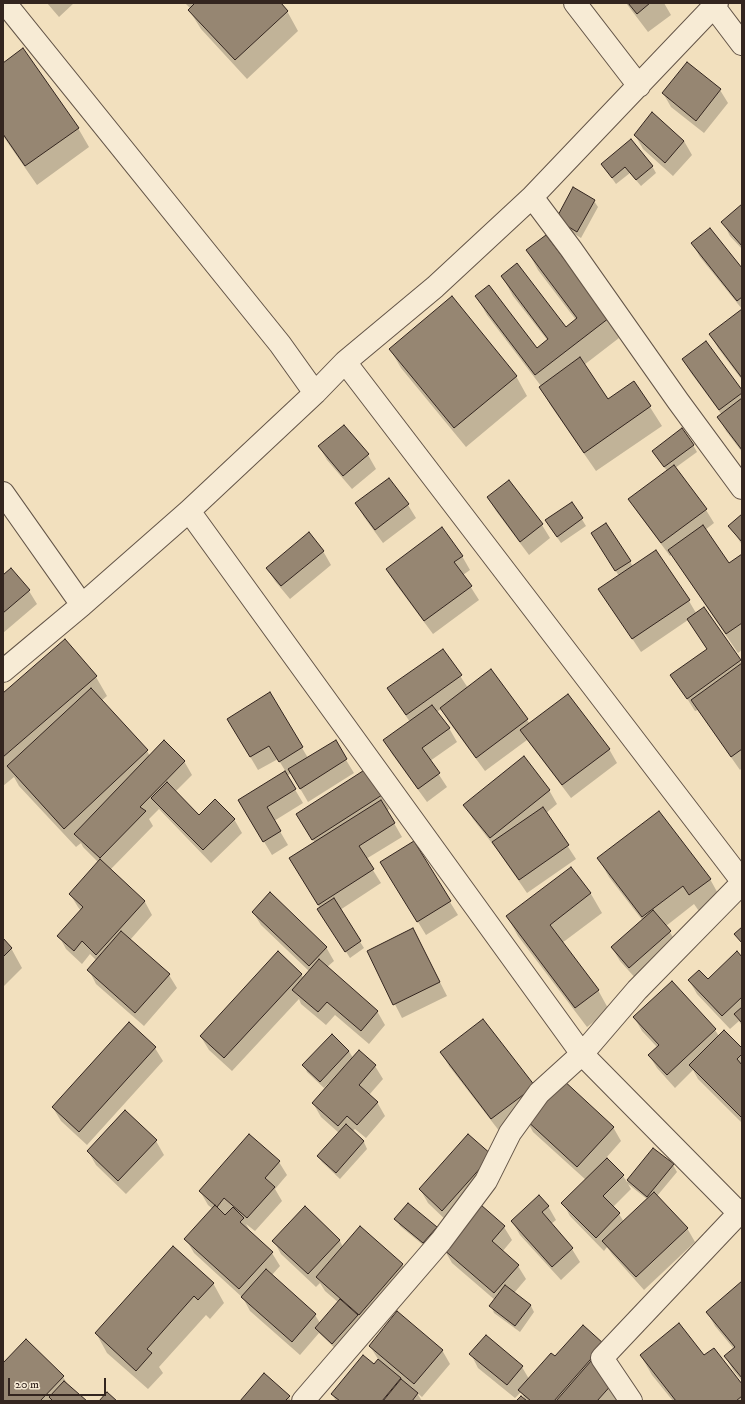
<!DOCTYPE html>
<html>
<head>
<meta charset="utf-8">
<style>
  body { margin:0 }
  #map { position:relative; width:745px; height:1404px; overflow:hidden; background:#f2e0be; font-family:"IM FELL DW Pica",serif }
  canvas { display:block }
  .frame { position:absolute; inset:0; border:4px solid #33251f; pointer-events:none }
  .scale { position:absolute; left:8px; top:1378px; width:98px; height:18px; box-sizing:border-box; border:2px solid #33251f; border-top:0; padding-left:5px; font-size:12px; line-height:14px; white-space:nowrap; color:#33251f; -webkit-text-stroke:3px #f7ebd5; paint-order:stroke }
</style>
</head>
<body>
<div id="map">
<canvas width="745" height="1404"></canvas>
<div class="frame"></div>
<div class="scale">20 m</div>
</div>
<script>
const g = document.querySelector('canvas').getContext('2d');
g.lineJoin = 'round';
function paint(path, color) { g.fillStyle = color; g.fill(path, 'evenodd'); }
const shape = rows => new Path2D(rows.map(r => 'M' + r).join(''));
function strokePath(path, color, width, dash) { g.strokeStyle = color; g.lineWidth = width; g.lineCap = dash ? 'butt' : 'round'; g.setLineDash(dash || []); g.stroke(path); }
const shadow = shape([
  [47,3,74,3,59,17],
  [185,3,279,3,287,11,298,31,247,79,201,29,189,10,191,9],
  [626,3,664,3,671,15,648,32],
  [3,64,78,128,89,147,37,185,3,136],
  [720,90,728,103,704,133,671,107,663,93],
  [635,135,684,141,692,155,673,176,643,149],
  [602,164,652,166,656,173,641,186,630,173,616,184],
  [594,201,598,207,581,238,561,226],
  [742,206,742,249,730,236,723,222],
  [692,243,742,269,742,309,700,257],
  [527,250,608,319,619,338,584,365,608,400,634,382,662,426,596,471,551,406,540,387,541,386,487,315,476,296,537,349,548,341,513,296,502,276,565,329,576,320,538,270],
  [742,310,742,380,718,348,710,334],
  [390,349,516,376,527,396,466,447,401,368],
  [683,360,742,392,742,452,726,431,718,417,722,415,691,373],
  [343,426,368,455,376,469,352,489,327,460,319,446],
  [693,445,697,452,675,468,706,510,714,523,705,530,729,564,742,556,742,650,738,653,681,569,672,554,670,556,638,513,630,499,667,471,653,451],
  [509,481,542,525,550,538,529,555,496,511,488,498],
  [356,503,408,505,416,518,383,543,364,517],
  [572,503,586,526,561,543,550,527],
  [742,515,742,545,730,526],
  [596,540,630,561,633,567,689,601,696,613,703,608,740,661,742,664,742,768,740,770,698,710,695,711,672,675,708,650,688,620,641,652,600,590,619,576],
  [323,551,331,565,290,599,275,581,267,568],
  [462,556,470,570,463,575,479,600,433,634,395,583,387,570],
  [3,576,29,591,37,604,3,633],
  [443,650,468,688,491,671,530,724,609,749,617,763,571,798,527,740,485,771,449,722,441,709,437,712,449,728,457,742,430,761,447,787,427,802,392,754,385,741,410,722,388,689],
  [96,677,107,696,101,701,147,751,150,756,184,761,192,775,175,792,199,816,234,819,242,833,211,863,159,809,149,819,153,826,110,870,145,902,152,915,130,940,169,975,177,988,144,1026,96,984,89,970,97,961,90,954,82,964,66,949,59,936,81,911,78,907,70,894,98,862,83,847,81,843,76,847,19,786,14,777,3,786,3,694],
  [270,694,308,758,335,742,354,773,308,802,291,773,287,776,303,803,274,821,288,845,272,855,239,800,286,772,278,759,258,770,228,719],
  [365,771,389,809,387,811,402,837,366,859,381,883,340,910,364,948,350,958,323,915,320,908,298,872,315,843,305,828],
  [549,790,557,804,546,813,576,859,527,893,498,851,473,819,465,805],
  [598,858,710,879,721,899,701,914,694,904,666,926,678,945,638,981,620,961,612,948,643,921,609,877],
  [571,868,591,894,602,913,562,943,598,990,609,1010,587,1027,518,936,507,916],
  [390,876,450,902,458,915,426,935],
  [253,912,326,947,334,961,327,967,377,1011,385,1025,369,1044,335,1015,326,1025,301,1004,299,999,232,1071,209,1050,201,1037,301,974,304,979,310,972,261,925],
  [413,929,447,996,402,1018,368,952],
  [3,940,11,948,22,968,3,987],
  [742,958,742,1026,739,1021,730,1029,697,994,689,980,708,980],
  [634,1017,715,1030,719,1036,742,1050,742,1123,698,1079,693,1070,675,1088,657,1068,649,1055,657,1047,642,1031],
  [155,1048,163,1061,87,1145,61,1121,53,1108],
  [349,1051,353,1058,359,1051,375,1066,383,1079,369,1095,377,1102,385,1116,366,1138,355,1129,352,1132,364,1142,367,1149,340,1179,322,1162,318,1156,339,1133,321,1117,313,1103,330,1084,329,1083,324,1088,307,1072,304,1065],
  [441,1052,534,1087,613,1127,621,1141,606,1158,623,1176,627,1182,653,1149,673,1165,677,1172,657,1196,687,1228,695,1242,644,1290,612,1254,607,1247,604,1251,570,1216,563,1203,586,1180,533,1132,526,1119,500,1132,449,1066],
  [628,1184,647,1199,624,1222,619,1214,613,1207,631,1189],
  [125,1112,156,1141,164,1155,126,1194,96,1165,88,1151],
  [491,1156,450,1224,428,1203,420,1189],
  [279,1162,287,1175,275,1189,282,1201,255,1231,246,1224,251,1233,272,1253,280,1266,271,1276,315,1315,320,1323,339,1303,325,1291,320,1283,316,1287,281,1254,274,1241,305,1208,340,1241,343,1247,402,1264,410,1278,337,1350,319,1333,300,1355,250,1311,243,1298,194,1253,186,1239,213,1209,208,1205,200,1191],
  [548,1206,556,1220,551,1224,572,1249,580,1262,561,1280,520,1235,512,1221],
  [396,1219,436,1228,440,1234,428,1249,400,1226],
  [504,1227,512,1240,502,1252,518,1266,526,1279,514,1293,531,1306,534,1312,520,1332,494,1313,491,1306,495,1300,452,1263,444,1249],
  [213,1283,224,1303,210,1319,206,1315,159,1367,163,1373,148,1389,107,1353,96,1333],
  [742,1283,742,1381,733,1370,725,1356,734,1349,715,1326,707,1312],
  [583,1326,621,1396,617,1401,526,1401,521,1392,515,1398,478,1368,471,1354,522,1367,529,1379,555,1358],
  [370,1346,442,1350,450,1364,422,1397,417,1393,422,1401,336,1401,332,1394,374,1365,378,1359],
  [641,1356,704,1356,742,1385,742,1401,673,1401,652,1375],
  [3,1365,63,1377,69,1386,85,1401,3,1401],
  [289,1397,291,1401,241,1401]
]);
const building = shape([
  [195,3,281,3,288,11,235,60,188,10,195,3],
  [628,3,650,3,637,14,628,3],
  [23,48,79,128,25,166,3,134,3,63,23,48],
  [687,62,721,89,696,121,662,93,687,62],
  [652,112,684,141,665,163,634,135,652,112],
  [631,139,653,166,636,180,625,167,612,178,601,164,631,139],
  [573,187,595,200,577,232,556,219,573,187],
  [742,204,742,246,721,222,742,204],
  [710,228,742,268,742,297,737,301,691,243,710,228],
  [546,235,609,318,535,375,475,296,489,285,537,348,548,339,501,276,517,263,566,327,577,318,526,250,546,235],
  [452,296,517,376,454,428,389,349,452,296],
  [742,309,742,378,709,334,742,309],
  [706,341,742,390,742,393,719,410,682,359,706,341],
  [580,357,608,399,634,381,651,406,584,453,539,387,580,357],
  [742,398,742,450,717,417,742,398],
  [344,425,369,454,343,476,318,446,344,425],
  [682,428,694,445,664,467,652,451,682,428],
  [674,465,707,509,661,543,628,499,674,465],
  [389,478,409,504,375,530,355,503,389,478],
  [509,480,543,524,520,542,487,497,509,480],
  [572,502,583,518,557,537,545,520,572,502],
  [742,514,742,542,728,526,742,514],
  [606,523,631,561,615,571,591,533,606,523],
  [703,525,729,563,742,554,742,623,726,634,668,550,703,525],
  [442,527,463,556,454,562,472,586,424,621,386,569,442,527],
  [309,532,324,551,281,586,266,568,309,532],
  [656,550,690,600,632,639,598,589,656,550],
  [11,568,30,590,3,613,3,575,11,568],
  [704,607,741,660,687,699,670,675,707,649,687,619,704,607],
  [65,639,97,676,3,757,3,693,65,639],
  [443,649,462,675,406,715,387,688,443,649],
  [742,663,742,749,731,757,691,700,742,663],
  [491,669,528,719,476,758,440,708,491,669],
  [91,688,148,750,64,829,7,766,91,688],
  [270,692,303,747,279,762,269,746,250,757,227,719,270,692],
  [568,694,610,749,562,785,520,730,568,694],
  [432,705,450,728,422,748,440,773,418,789,383,740,432,705],
  [164,740,185,761,140,807,146,811,100,858,74,834,164,740],
  [336,740,347,759,300,789,288,769,336,740],
  [524,756,550,790,490,838,463,805,524,756],
  [366,769,382,795,312,840,296,814,366,769],
  [285,771,296,789,267,807,281,831,263,842,238,800,285,771],
  [167,782,199,815,215,799,235,819,203,850,151,798,167,782],
  [381,800,395,823,359,846,374,869,318,905,289,858,381,800],
  [543,807,569,845,519,880,492,842,543,807],
  [659,811,711,879,689,895,683,886,642,917,597,858,659,811],
  [414,841,451,901,417,922,380,862,414,841],
  [100,859,145,901,96,955,82,941,74,951,57,936,83,907,69,894,100,859],
  [571,867,591,893,550,925,599,990,575,1008,506,916,571,867],
  [270,892,327,947,309,966,252,912,270,892],
  [334,898,361,941,345,952,317,909,334,898],
  [653,910,671,931,629,968,611,947,653,910],
  [742,927,742,943,734,934,742,927],
  [413,928,440,982,393,1005,367,951,413,928],
  [121,931,170,974,135,1013,87,970,121,931],
  [3,938,12,948,3,957,3,938],
  [278,951,302,974,224,1058,200,1036,278,951],
  [737,951,742,957,742,997,722,1016,688,980,699,970,708,979,737,951],
  [319,959,378,1011,361,1031,327,1002,318,1012,292,990,319,959],
  [672,981,716,1029,667,1075,648,1055,659,1045,633,1017,672,981],
  [742,1007,742,1023,734,1014,742,1007],
  [483,1019,535,1086,491,1119,440,1052,483,1019],
  [129,1022,156,1047,79,1132,52,1107,129,1022],
  [724,1030,742,1048,742,1054,737,1059,742,1065,742,1116,741,1117,689,1065,724,1030],
  [332,1034,349,1051,320,1082,302,1065,332,1034],
  [359,1050,376,1065,359,1085,378,1102,357,1125,347,1116,338,1126,312,1103,359,1050],
  [561,1078,614,1127,577,1167,524,1118,561,1078],
  [125,1110,157,1140,118,1181,87,1151,125,1110],
  [346,1124,364,1141,336,1173,317,1156,346,1124],
  [249,1134,280,1161,265,1178,275,1187,247,1218,224,1198,217,1207,199,1191,249,1134],
  [468,1134,492,1155,442,1211,419,1189,468,1134],
  [653,1148,674,1164,647,1197,627,1180,653,1148],
  [607,1158,624,1175,603,1196,620,1213,596,1238,561,1203,607,1158],
  [654,1192,688,1228,636,1277,602,1241,654,1192],
  [539,1195,549,1206,542,1212,573,1248,552,1267,511,1221,539,1195],
  [408,1203,437,1227,423,1243,394,1219,408,1203],
  [215,1205,225,1215,233,1207,244,1218,240,1222,273,1252,239,1289,184,1239,215,1205],
  [481,1205,505,1226,492,1241,519,1265,494,1293,443,1249,481,1205],
  [305,1206,340,1240,308,1274,272,1241,305,1206],
  [360,1226,403,1264,359,1315,316,1277,360,1226],
  [173,1246,214,1283,198,1300,194,1296,147,1349,152,1353,136,1371,95,1333,173,1246],
  [266,1269,316,1314,292,1342,241,1297,266,1269],
  [742,1281,742,1378,724,1356,735,1347,706,1312,742,1281],
  [505,1285,531,1305,515,1326,489,1306,505,1285],
  [340,1299,358,1315,332,1344,315,1328,340,1299],
  [397,1311,443,1350,414,1384,369,1346,397,1311],
  [679,1323,704,1355,714,1348,742,1384,742,1396,736,1401,676,1401,640,1355,679,1323],
  [583,1325,604,1344,554,1401,531,1401,518,1390,551,1353,555,1356,583,1325],
  [486,1335,523,1366,507,1385,469,1354,486,1335],
  [26,1339,64,1376,40,1401,3,1401,3,1363,26,1339],
  [363,1355,374,1364,378,1359,401,1378,382,1401,340,1401,331,1394,363,1355],
  [591,1361,614,1382,597,1401,556,1401,591,1361],
  [264,1373,290,1396,285,1401,240,1401,264,1373],
  [401,1379,418,1393,412,1401,383,1401,401,1379],
  [64,1381,87,1401,53,1401,49,1397,64,1381],
  [107,1392,117,1401,99,1401,107,1392],
  [521,1396,527,1401,516,1401,521,1396]
]);
const minor = shape([
  [5,3,280,344,315,393],
  [575,3,639,86],
  [714,7,742,44],
  [532,197,571,249,678,401,742,488],
  [345,362,742,881],
  [3,493,82,605],
  [189,511,582,1054,739,1213],
  [3,671,82,605,189,511,315,393,345,362,435,287,532,197,717,3],
  [303,1401,441,1241,486,1181,510,1133,539,1093,582,1054,637,990,742,883],
  [631,1401,602,1358,742,1210]
]);
paint(shadow, '#0003');
paint(building, '#968672');
strokePath(building, '#33251f', 1);
strokePath(minor, '#635447', 24);
strokePath(minor, '#f7ebd5', 22);
</script>
</body>
</html>
